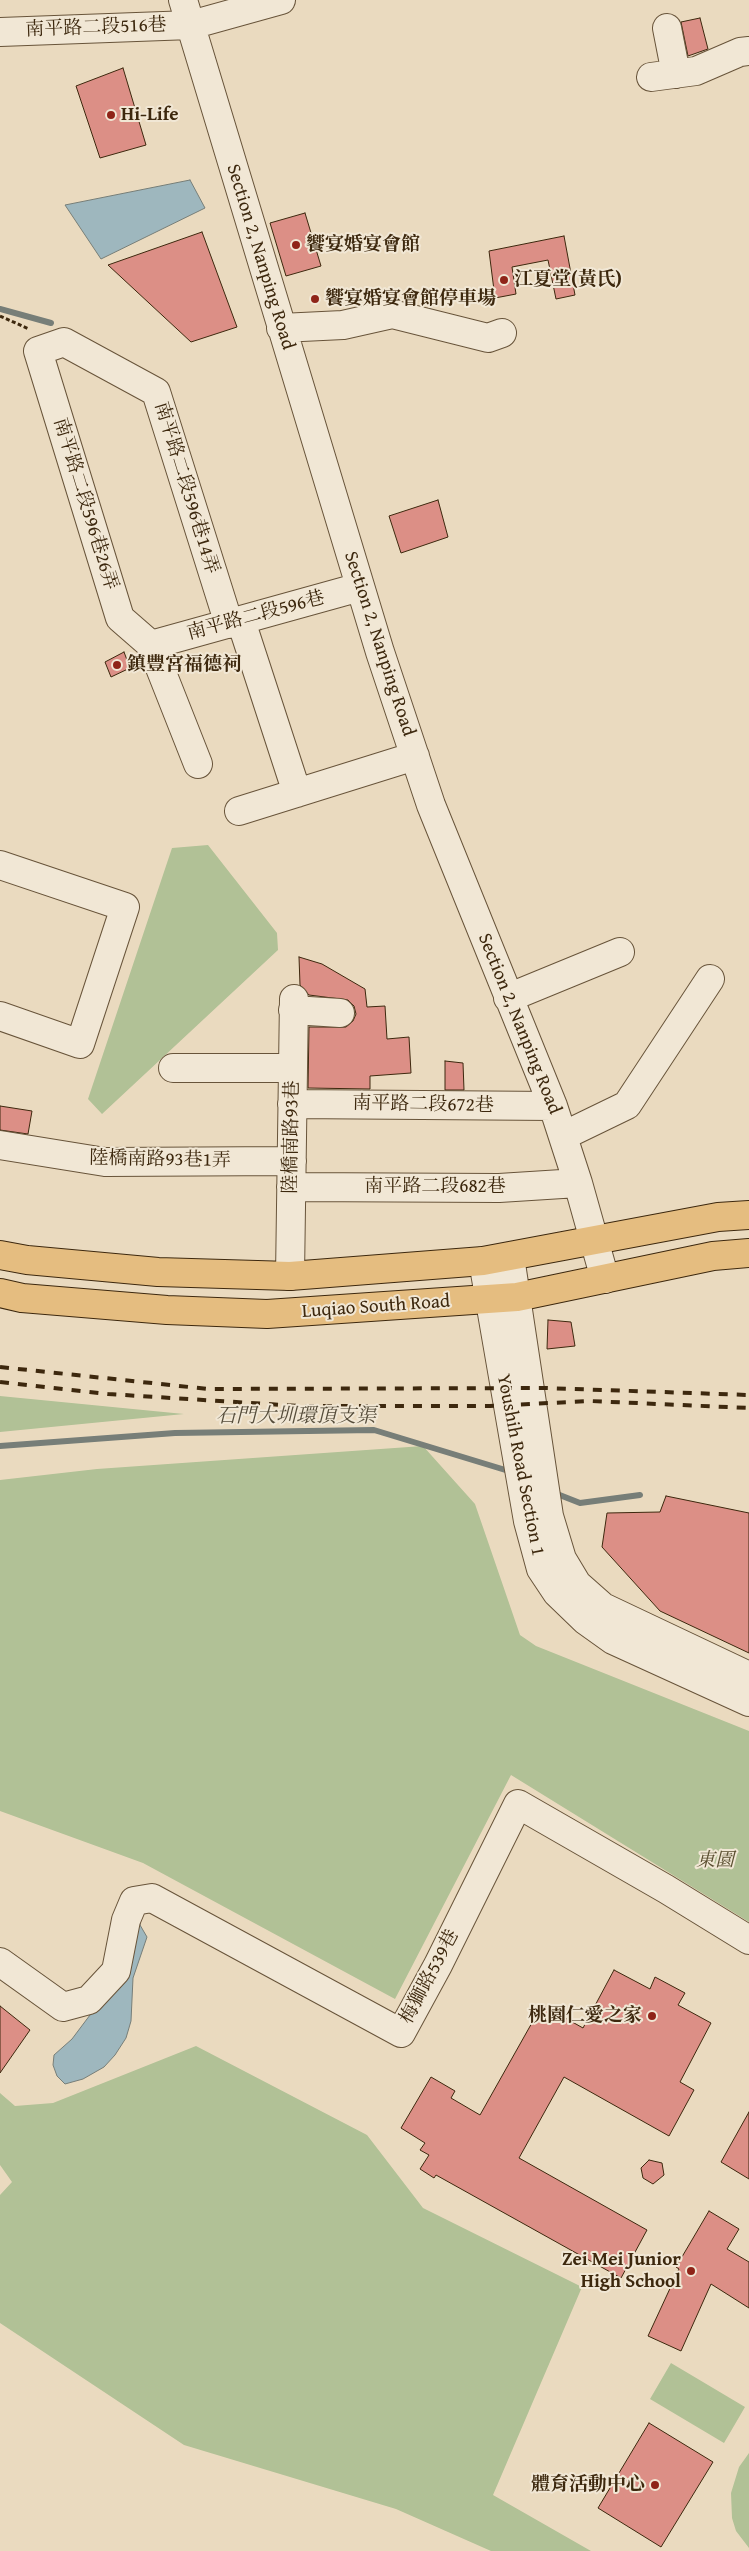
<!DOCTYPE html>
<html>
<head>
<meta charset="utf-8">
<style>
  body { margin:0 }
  canvas { display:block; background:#eadabf }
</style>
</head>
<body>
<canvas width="749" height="2551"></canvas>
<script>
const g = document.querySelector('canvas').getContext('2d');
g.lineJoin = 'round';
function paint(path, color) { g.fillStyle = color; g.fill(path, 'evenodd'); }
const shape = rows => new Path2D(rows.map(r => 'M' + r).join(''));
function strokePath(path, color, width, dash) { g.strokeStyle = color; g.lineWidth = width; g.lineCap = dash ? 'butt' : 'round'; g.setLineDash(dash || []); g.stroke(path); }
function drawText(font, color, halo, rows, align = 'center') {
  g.font = font + ' "Gentium Book Plus","Noto Serif TC",serif'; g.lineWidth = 4; g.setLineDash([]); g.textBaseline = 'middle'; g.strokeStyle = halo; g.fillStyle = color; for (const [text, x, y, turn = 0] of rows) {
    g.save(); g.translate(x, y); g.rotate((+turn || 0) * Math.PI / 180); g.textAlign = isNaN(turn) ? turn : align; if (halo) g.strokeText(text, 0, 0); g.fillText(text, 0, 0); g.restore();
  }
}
const green = shape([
  [208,845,277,933,278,950,102,1114,88,1099,172,848],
  [0,1396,184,1414,0,1432],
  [423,1446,475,1504,520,1635,536,1646,749,1731,749,1922,511,1775,395,1999,143,1863,0,1811,0,1480,97,1469],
  [196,2046,367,2135,423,2208,582,2287,493,2495,591,2551,491,2551,396,2509,184,2445,0,2323,0,2195,12,2182,0,2165,0,2093,15,2106,53,2103],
  [671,2363,745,2407,724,2443,650,2399],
  [749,2453,749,2548,736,2531,732,2518,731,2493,739,2467]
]);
const water = shape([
  [190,180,205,208,101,259,65,205,190,180],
  [141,1914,140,1925,147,1937,133,1978,131,2021,126,2038,115,2055,104,2067,83,2079,65,2084,57,2076,53,2065,54,2055,72,2039,93,2011,115,1993,132,1960,141,1914]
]);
const stream = shape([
  [0,309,51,323],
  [0,1446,175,1433,374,1430,512,1472],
  [552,1492,580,1503,640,1495]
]);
const building = shape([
  [700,18,708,49,688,56,681,22,700,18],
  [123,68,146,145,100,158,76,86,123,68],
  [305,213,321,266,286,276,270,223,305,213],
  [202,232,237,327,191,342,108,265,202,232],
  [564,236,575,295,556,299,548,260,512,267,516,294,495,298,489,251,564,236],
  [438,500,448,537,401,553,389,516,438,500],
  [124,652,130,668,111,677,105,662,124,652],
  [299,957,322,964,365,989,367,1007,385,1006,387,1039,409,1037,411,1073,370,1076,370,1089,308,1088,309,1027,346,1027,353,1021,356,1014,354,1006,348,1000,309,995,300,985,299,957],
  [445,1061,463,1063,464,1090,445,1090,445,1061],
  [0,1106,32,1111,28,1134,0,1130,0,1106],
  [548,1320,571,1322,575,1346,547,1349,548,1320],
  [666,1496,749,1513,749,1653,660,1611,602,1547,607,1513,660,1512,666,1496],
  [614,1970,650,1989,655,1977,685,1993,678,2005,711,2023,680,2082,694,2090,669,2136,564,2077,519,2158,647,2230,621,2278,436,2175,434,2178,420,2169,429,2155,420,2150,425,2143,401,2128,431,2077,455,2091,451,2098,480,2115,542,2005,583,2028,614,1970],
  [0,2006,30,2030,0,2073,0,2006],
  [749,2112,749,2179,721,2162,749,2112],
  [649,2160,662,2163,664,2175,653,2184,643,2178,641,2168,649,2160],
  [709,2211,739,2229,727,2249,749,2262,749,2308,711,2284,681,2351,648,2336,679,2269,676,2267,709,2211],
  [649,2423,713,2462,661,2547,598,2508,649,2423]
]);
const path = shape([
  [0,316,29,329]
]);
const minor = shape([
  [183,0,380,652,431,805,553,1106,578,1183,605,1279],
  [667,28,676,74],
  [0,32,191,25,281,0],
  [651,77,696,71,740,52,749,51],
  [281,328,343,325,392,314,488,338,502,333],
  [241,621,297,793],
  [151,645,360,587],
  [198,764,151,645,120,618,38,351,64,342,156,392,229,624],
  [239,811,415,756],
  [0,865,125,907,80,1044,0,1016],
  [508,998,620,952],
  [293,1010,340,1013],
  [173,1068,293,1068],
  [292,1104,553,1106],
  [563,1136,627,1105,710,979],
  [0,1145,105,1162,292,1161],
  [291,1187,499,1188,578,1183],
  [510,1257,549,1516,562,1559,577,1584,603,1607,749,1676],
  [483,1261,528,1521,541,1569,557,1593,585,1620,613,1640,749,1702],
  [290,1276,294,999],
  [0,1962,63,2007,89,2000,116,1971,126,1920,134,1901,152,1898,401,2033,438,1965,518,1804,666,1889,749,1940]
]);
const major = shape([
  [0,1255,27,1260,158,1272,290,1276,483,1261,718,1217,749,1215],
  [0,1293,22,1298,167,1310,267,1314,517,1297,713,1256,749,1253]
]);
const rail = shape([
  [0,1367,208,1389,545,1388,749,1395],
  [0,1382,108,1394,299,1406,490,1406,590,1401,749,1408]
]);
const markers = [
  [111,115,5,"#8f2418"],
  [296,245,5,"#8f2418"],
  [504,280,5,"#8f2418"],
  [315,299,5,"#8f2418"],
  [117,665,5,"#8f2418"],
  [652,2016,5,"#8f2418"],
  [691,2271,5,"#8f2418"],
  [655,2485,5,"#8f2418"]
];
const streetNames = [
  ["南平路二段516巷",96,28,-2],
  ["Section 2, Nanping Road",260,257,73],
  ["南平路二段596巷14弄",186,488,73],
  ["南平路二段596巷26弄",85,504,73],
  ["南平路二段596巷",256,616,-15],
  ["Section 2, Nanping Road",379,644,72],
  ["Section 2, Nanping Road",519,1024,68],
  ["南平路二段672巷",423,1105,1],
  ["陸橋南路93巷",292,1137,-89],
  ["陸橋南路93巷1弄",160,1160,1],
  ["南平路二段682巷",435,1187],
  ["Luqiao South Road",376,1307,-4],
  ["Youshih Road Section 1",520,1465,79],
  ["梅獅路539巷",430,1977,-62]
];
const poiNames = [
  ["Hi-Life",121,115],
  ["饗宴婚宴會館",306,245],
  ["江夏堂(黃氏)",514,280],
  ["饗宴婚宴會館停車場",325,299],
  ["鎮豐宮福德祠",127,665],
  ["桃園仁愛之家",642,2016,"right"],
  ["Zei Mei Junior",681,2260,"right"],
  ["High School",681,2282,"right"],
  ["體育活動中心",645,2485,"right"]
];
const parkNames = [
  ["東園",715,1861]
];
const waterNames = [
  ["石門大圳環頂支渠",296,1417]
];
paint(green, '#b1c196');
paint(water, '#9eb7be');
strokePath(water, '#777e78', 1);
strokePath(stream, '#777e78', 6);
paint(building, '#dc8f86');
strokePath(building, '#3d280e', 1);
strokePath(minor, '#68543a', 30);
strokePath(major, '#3d280e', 30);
strokePath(path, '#3d280e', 3, [4, 2.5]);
strokePath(minor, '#f1e7d5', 28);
strokePath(major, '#e5bd80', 28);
strokePath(rail, '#3d280e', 4, [9, 9]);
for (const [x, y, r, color] of markers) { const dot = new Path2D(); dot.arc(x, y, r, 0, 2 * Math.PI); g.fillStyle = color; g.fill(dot); strokePath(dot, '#f1e7d5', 2); }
drawText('19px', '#3d280e', '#f1e7d5', streetNames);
drawText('bold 19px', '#3d280e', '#f1e7d5', poiNames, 'left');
drawText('italic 19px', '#5a4e30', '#f1e7d5', parkNames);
drawText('italic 20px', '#554c3a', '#f1e7d5', waterNames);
</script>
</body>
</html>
